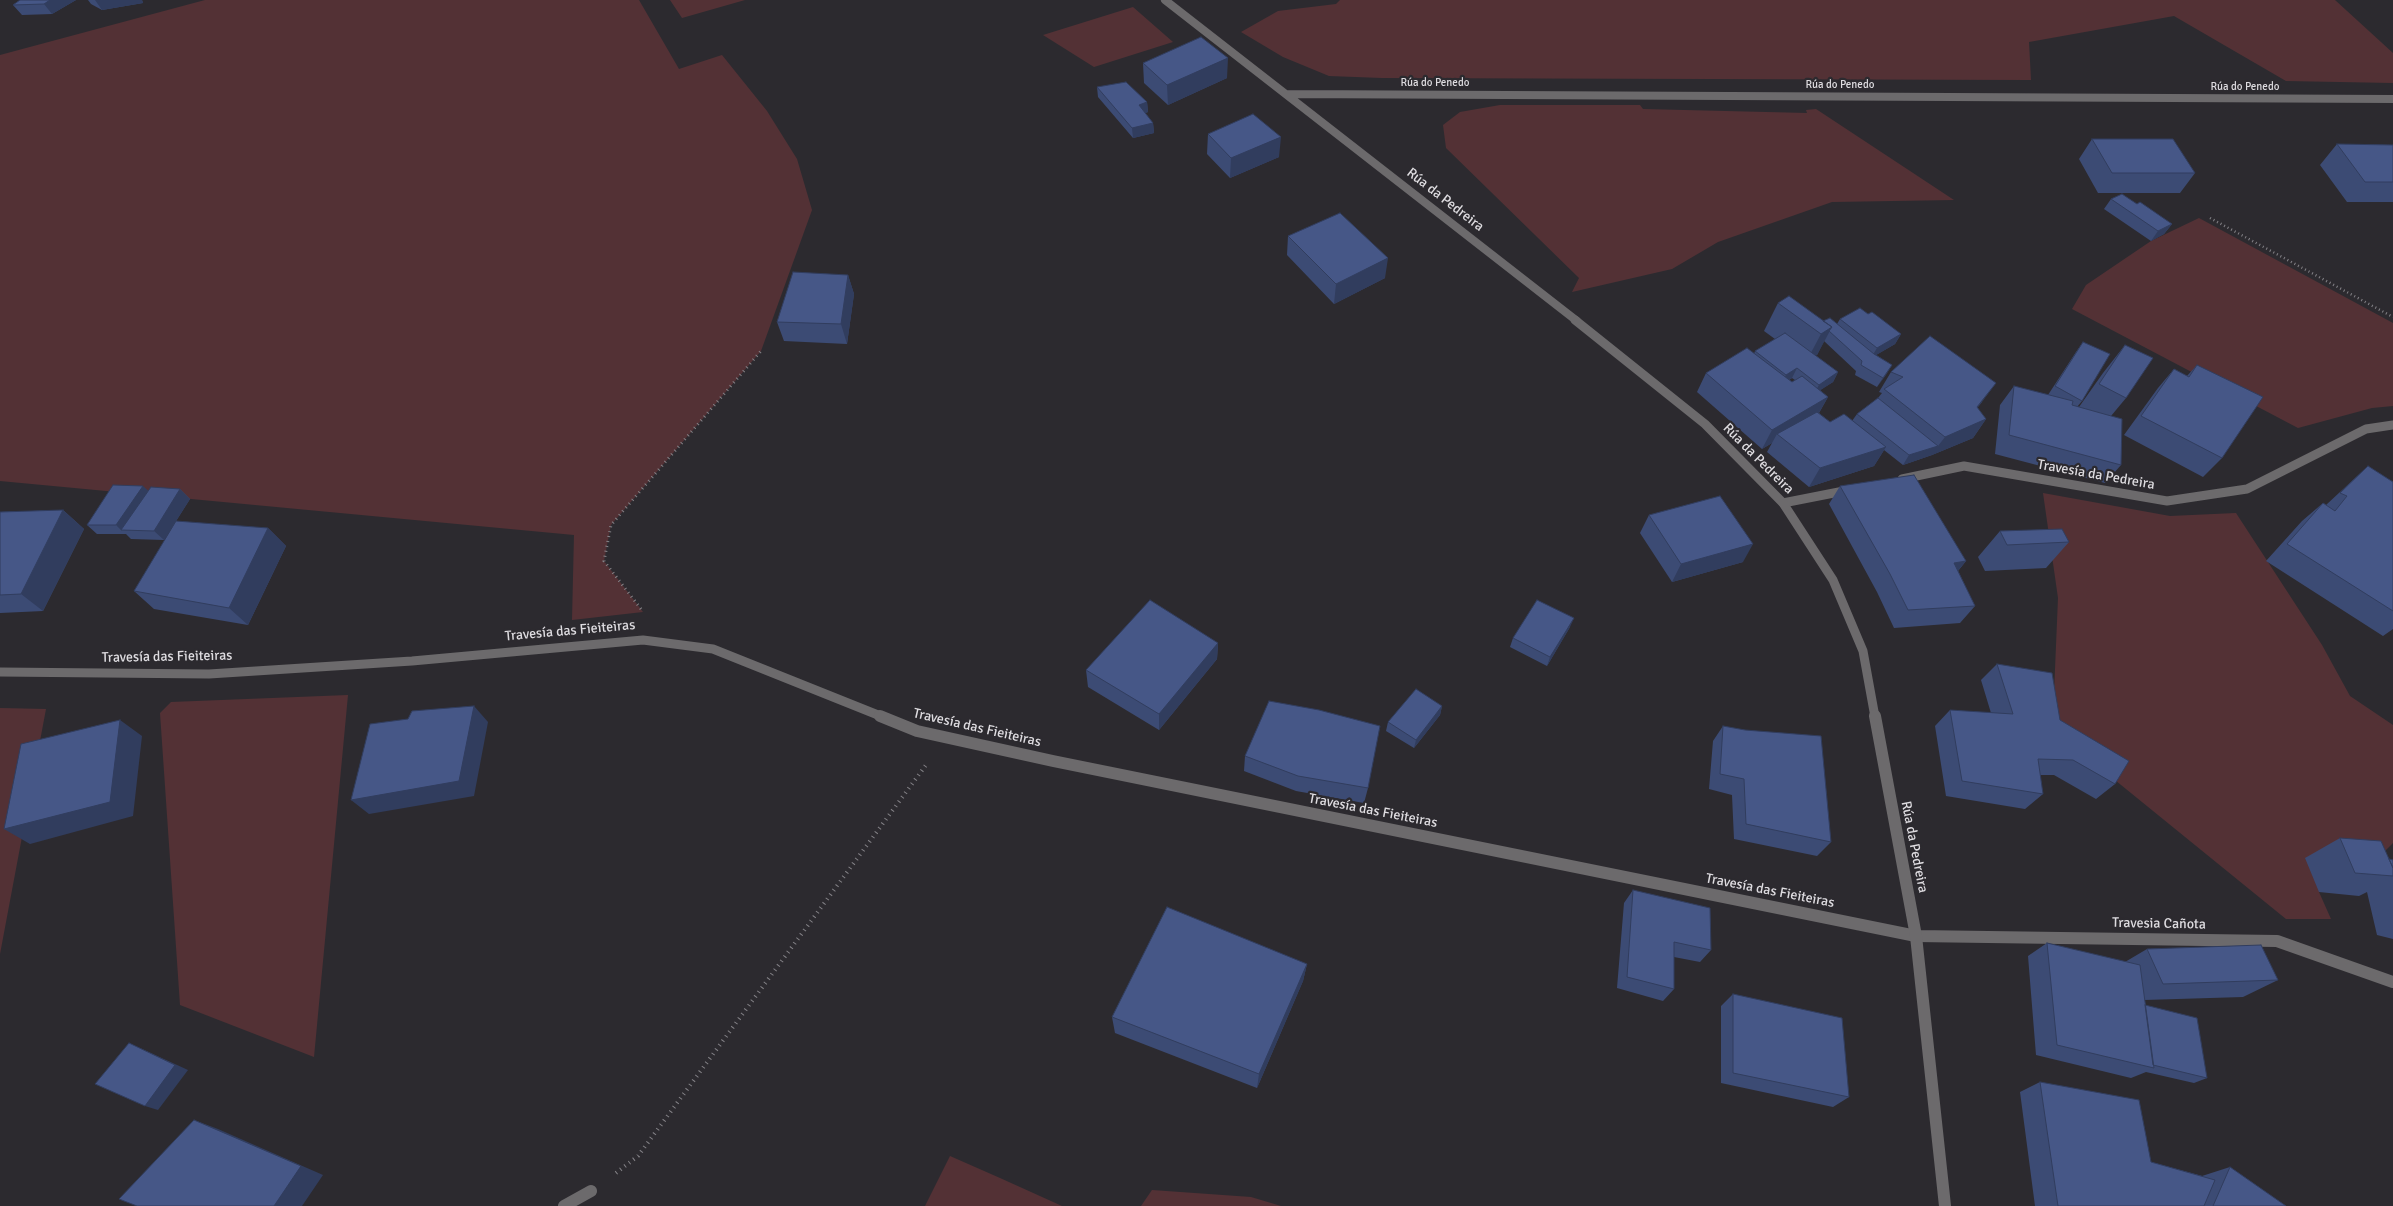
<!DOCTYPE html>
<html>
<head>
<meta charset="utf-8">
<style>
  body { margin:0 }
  canvas { display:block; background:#2c2a2f }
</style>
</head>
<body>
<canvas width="2393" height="1206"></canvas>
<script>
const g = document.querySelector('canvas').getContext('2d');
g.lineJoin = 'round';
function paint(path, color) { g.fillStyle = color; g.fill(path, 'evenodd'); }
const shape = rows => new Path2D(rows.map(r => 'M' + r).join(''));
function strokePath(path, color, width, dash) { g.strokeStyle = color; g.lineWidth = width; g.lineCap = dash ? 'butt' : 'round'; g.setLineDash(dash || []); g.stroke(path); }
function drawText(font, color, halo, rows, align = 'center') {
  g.font = font + ' Signika,sans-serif'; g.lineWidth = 4.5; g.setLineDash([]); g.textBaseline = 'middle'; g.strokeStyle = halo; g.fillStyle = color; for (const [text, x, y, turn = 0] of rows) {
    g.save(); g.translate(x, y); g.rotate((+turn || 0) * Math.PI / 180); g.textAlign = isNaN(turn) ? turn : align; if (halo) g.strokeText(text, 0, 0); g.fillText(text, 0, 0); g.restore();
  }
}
const green = shape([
  [205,0,639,0,679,69,722,55,767,111,797,159,812,210,761,351,611,525,604,561,643,612,572,620,574,535,0,481,0,55],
  [670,0,745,0,682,18],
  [1340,0,2335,0,2393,53,2393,83,2286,81,2174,16,2029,42,2031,80,1382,78,1329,76,1283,57,1241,32,1278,11,1336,4],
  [1133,7,1173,42,1094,67,1043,35],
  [1500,105,1640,105,1643,109,1807,113,1806,110,1816,109,1954,200,1832,202,1718,242,1672,269,1572,292,1579,278,1446,148,1443,125,1460,112],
  [2199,218,2393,323,2393,406,2372,408,2298,428,2072,309,2086,285,2151,241],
  [2043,493,2170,516,2236,513,2322,645,2350,696,2393,725,2393,843,2382,854,2319,892,2331,919,2286,919,2110,776,2052,741,2058,598],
  [348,695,314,1057,180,1005,160,713,171,702],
  [0,708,46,709,0,954],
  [950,1156,1000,1178,1062,1206,925,1206],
  [1152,1190,1251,1197,1281,1206,1141,1206]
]);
const pathFar2 = shape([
  [2210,218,2393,317]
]);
const pathFar1 = shape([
  [641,609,604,561,611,525,761,351]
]);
const path = shape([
  [616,1173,638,1156,926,765]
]);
const minorFar1 = shape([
  [1902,479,1964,466,2167,501,2247,489,2366,429,2393,425],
  [1783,503,1849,490],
  [0,672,209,674,412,661,643,640,713,649,883,717]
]);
const minor = shape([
  [880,716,917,731,1053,761,1916,936,2277,941,2393,982],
  [564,1206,591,1191]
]);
const tertiaryFar2 = shape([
  [1165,0,1577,321],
  [1286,94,2393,99]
]);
const tertiaryFar1 = shape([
  [1575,320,1705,424,1783,503,1833,580,1863,651,1875,717]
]);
const tertiary = shape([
  [1875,716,1916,936,1945,1206]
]);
const wall = shape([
  [20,0,76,0,52,14,22,15,13,5],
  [88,0,142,0,143,3,102,10,91,4],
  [1143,63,1227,78,1168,105,1144,83],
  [1097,87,1147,102,1148,112,1145,113,1153,123,1154,133,1133,138,1098,97],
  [1208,134,1279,157,1230,178,1207,154],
  [2092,139,2195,173,2180,193,2098,193,2079,159],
  [2337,144,2393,145,2393,202,2347,202,2320,165],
  [2111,199,2137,204,2172,224,2164,234,2151,241,2104,209],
  [1288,236,1385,278,1334,304,1287,255],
  [848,275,854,294,847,344,784,341,777,322],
  [1778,303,1823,321,1837,324,1840,319,1868,314,1901,334,1895,344,1876,355,1892,365,1877,387,1855,375,1856,371,1824,341,1817,355,1815,355,1838,372,1833,382,1820,390,1828,397,1819,413,1830,422,1852,421,1857,414,1878,398,1882,393,1879,392,1891,372,1982,402,1977,408,1986,419,1973,438,1932,455,1903,465,1884,450,1874,466,1809,487,1767,452,1772,443,1762,449,1697,392,1706,373,1754,354,1755,351,1775,339,1764,331],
  [1792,378,1795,380,1792,382,1789,380],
  [2083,342,2082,401,2077,407,2079,407,2103,373,2125,345,2126,398,2111,416,2121,465,2105,483,1995,454,2000,405,2014,386,2048,395,2076,352],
  [2197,365,2222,458,2203,477,2124,435,2158,388,2174,369,2187,376],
  [2368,466,2393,482,2393,629,2383,636,2266,561,2302,521,2323,503,2326,505],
  [1840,486,1966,561,1958,571,1975,606,1960,623,1894,628,1877,592,1829,504],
  [180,489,190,499,164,540,131,539,126,534,97,534,87,525,148,491],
  [63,510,84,529,43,611,0,613,0,512],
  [1649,515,1743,562,1672,582,1640,533],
  [268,528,286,546,248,625,154,609,134,591],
  [2000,531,2069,542,2046,568,1985,571,1978,557],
  [1570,627,1547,666,1510,647,1513,638],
  [1218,643,1217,659,1159,730,1088,687,1086,670],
  [1997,664,2060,720,2115,784,2096,799,2054,775,2040,775,2043,794,2025,809,1946,796,1935,726,1950,710,1991,713,1981,680],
  [1442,706,1440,715,1414,748,1386,731,1388,722],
  [1723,726,1831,842,1817,856,1734,839,1732,795,1709,789,1713,741],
  [1245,756,1368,788,1364,803,1296,791,1244,771],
  [2340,838,2389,859,2393,860,2393,939,2377,935,2367,892,2359,896,2319,892,2305,858],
  [1633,890,1711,950,1700,962,1674,957,1674,989,1663,1001,1617,988,1624,903],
  [2047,943,2125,962,2147,949,2278,980,2243,997,2144,1000,2145,1005,2207,1078,2194,1083,2146,1072,2131,1078,2036,1055,2028,956],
  [1307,964,1303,981,1257,1088,1115,1033,1112,1017],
  [1733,994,1849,1097,1833,1107,1721,1083,1721,1006],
  [2040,1082,2151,1162,2202,1176,2230,1167,2286,1206,2035,1206,2020,1092]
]);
const shadedWall = shape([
  [50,0,76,0,52,14,44,4],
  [95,0,142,0,143,3,102,10],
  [1228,58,1227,78,1168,105,1167,85],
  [1147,102,1148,112,1139,116,1139,105],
  [1153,123,1154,133,1133,138,1132,128],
  [1281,137,1279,157,1230,178,1231,158],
  [2172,224,2164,234,2151,241,2158,231],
  [1388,258,1385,278,1334,304,1336,284],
  [848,275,854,294,847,344,841,324],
  [1832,327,1817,355,1806,362,1821,334],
  [1901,334,1895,344,1871,358,1877,348],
  [1892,365,1886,375,1877,387,1883,378],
  [1797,368,1792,378,1780,385,1786,375],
  [1838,372,1833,382,1813,395,1819,385],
  [1996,383,1982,402,1963,426,1977,407],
  [1828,397,1817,416,1777,434,1772,443,1762,449,1772,430],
  [1986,419,1973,438,1932,455,1903,465,1909,455,1938,446,1945,437],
  [1886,447,1874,466,1809,487,1820,468],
  [143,486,153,495,121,530,126,535,116,525],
  [180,489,190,499,164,540,154,531],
  [63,510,84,529,43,611,21,594],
  [268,528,286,546,248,625,229,608],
  [1753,544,1743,562,1672,582,1681,564],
  [1966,561,1952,578,1954,563],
  [1574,618,1570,627,1547,666,1550,657],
  [1218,643,1217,659,1159,730,1159,714],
  [474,706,488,722,474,796,369,814,351,800],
  [1442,706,1440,715,1414,748,1416,740],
  [120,720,142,736,133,816,30,844,4,829],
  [1307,964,1303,981,1257,1088,1259,1074],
  [129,1043,188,1070,158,1110,145,1106],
  [194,1120,218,1129,323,1175,302,1206,274,1206]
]);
const building = shape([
  [20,0,50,0,44,4,13,5,20,0],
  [1201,37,1228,58,1167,85,1143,63,1201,37],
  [1126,82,1147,102,1139,105,1153,123,1132,128,1097,87,1126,82],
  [1253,114,1281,137,1231,158,1208,134,1253,114],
  [2092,139,2173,139,2195,173,2112,173,2092,139],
  [2337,144,2393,145,2393,182,2365,182,2337,144],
  [2122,194,2137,204,2140,202,2172,224,2158,231,2111,199,2122,194],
  [1340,213,1388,258,1336,284,1288,236,1340,213],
  [793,272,848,275,841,324,777,322,793,272],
  [1789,296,1832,327,1821,334,1778,303,1789,296],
  [1860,308,1868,314,1872,312,1901,334,1877,348,1840,319,1860,308],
  [1830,318,1874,354,1892,365,1883,378,1861,365,1862,361,1829,331,1832,327,1823,321,1830,318],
  [1785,333,1838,372,1819,385,1797,368,1786,375,1755,351,1785,333],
  [1930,336,1996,383,1977,407,1986,419,1945,437,1884,389,1903,377,1891,372,1930,336],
  [2083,342,2110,354,2082,401,2055,386,2083,342],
  [2125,345,2153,358,2126,398,2099,384,2125,345],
  [1747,348,1792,382,1802,376,1828,397,1772,430,1706,373,1747,348],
  [2197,365,2263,397,2222,458,2141,416,2174,369,2189,377,2197,365],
  [2014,386,2073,401,2072,405,2122,419,2121,465,2009,435,2014,386],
  [1878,398,1938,446,1909,455,1857,414,1878,398],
  [1817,412,1830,422,1844,414,1886,447,1820,468,1777,434,1817,412],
  [2368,466,2393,482,2393,611,2287,544,2323,503,2335,511,2347,496,2340,493,2368,466],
  [1914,475,1966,561,1954,563,1975,606,1908,610,1890,574,1840,486,1914,475],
  [113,485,143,486,116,525,87,525,113,485],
  [151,487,180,489,154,531,121,530,151,487],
  [1720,496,1753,544,1681,564,1649,515,1720,496],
  [63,510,21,594,0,595,0,512,63,510],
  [176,521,268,528,229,608,134,591,176,521],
  [2062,529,2069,542,2007,545,2000,531,2062,529],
  [1150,600,1218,643,1159,714,1086,670,1150,600],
  [1537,600,1574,618,1550,657,1513,638,1537,600],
  [1997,664,2052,673,2060,720,2129,761,2115,784,2073,760,2038,759,2043,794,1962,781,1950,710,2013,714,1997,664],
  [1416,689,1442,706,1416,740,1388,722,1416,689],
  [1269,701,1319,710,1380,726,1368,788,1298,776,1245,756,1269,701],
  [474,706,459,781,351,800,370,724,408,719,412,711,474,706],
  [120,720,110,802,4,829,21,744,120,720],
  [1723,726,1745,730,1821,736,1831,842,1746,824,1744,779,1720,774,1723,726],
  [2340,838,2381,841,2393,868,2393,876,2355,873,2340,838],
  [2389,859,2393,860,2393,868,2389,859],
  [1633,890,1710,908,1711,950,1674,942,1674,989,1627,977,1633,890],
  [1167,907,1307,964,1259,1074,1112,1017,1167,907],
  [2047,943,2140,965,2154,1068,2057,1045,2047,943],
  [2261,945,2278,980,2163,984,2147,949,2261,945],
  [1733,994,1842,1018,1849,1097,1733,1073,1733,994],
  [2145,1005,2197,1018,2207,1078,2153,1065,2145,1005],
  [129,1043,175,1065,145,1106,95,1084,129,1043],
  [2040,1082,2139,1100,2151,1162,2215,1180,2204,1206,2058,1206,2040,1082],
  [194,1120,301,1166,274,1206,137,1206,119,1199,194,1120],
  [2230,1167,2286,1206,2213,1206,2230,1167]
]);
const farStreetnames = [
  ["Rúa do Penedo",1435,83],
  ["Rúa do Penedo",1840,85],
  ["Rúa do Penedo",2245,87]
];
const streetNames = [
  ["Rúa da Pedreira",1445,200,38],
  ["Rúa da Pedreira",1758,459,45],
  ["Travesía da Pedreira",2096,475,10],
  ["Travesía das Fieiteiras",570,631,-5],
  ["Travesía das Fieiteiras",167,657,-1],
  ["Travesía das Fieiteiras",977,728,13],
  ["Travesía das Fieiteiras",1373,811,11],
  ["Rúa da Pedreira",1914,847,79],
  ["Travesía das Fieiteiras",1770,891,11],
  ["Travesia Cañota",2159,924,1]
];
paint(green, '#533135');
strokePath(pathFar2, '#848287', 2.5, [1, 3]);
strokePath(pathFar1, '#848287', 3, [1, 4]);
strokePath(path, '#848287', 4, [1, 4.5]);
strokePath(minorFar1, '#6c6a6c', 9);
strokePath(minor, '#6c6a6c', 12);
strokePath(tertiaryFar2, '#6c6a6c', 8);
strokePath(tertiaryFar1, '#6c6a6c', 9);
strokePath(tertiary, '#6c6a6c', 12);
paint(wall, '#3c4b74');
paint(shadedWall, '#313d5e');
paint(building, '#465787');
strokePath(building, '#313d5e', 1);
drawText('11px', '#dedce0', '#2c2a2f', farStreetnames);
drawText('14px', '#dedce0', '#2c2a2f', streetNames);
</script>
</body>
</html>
